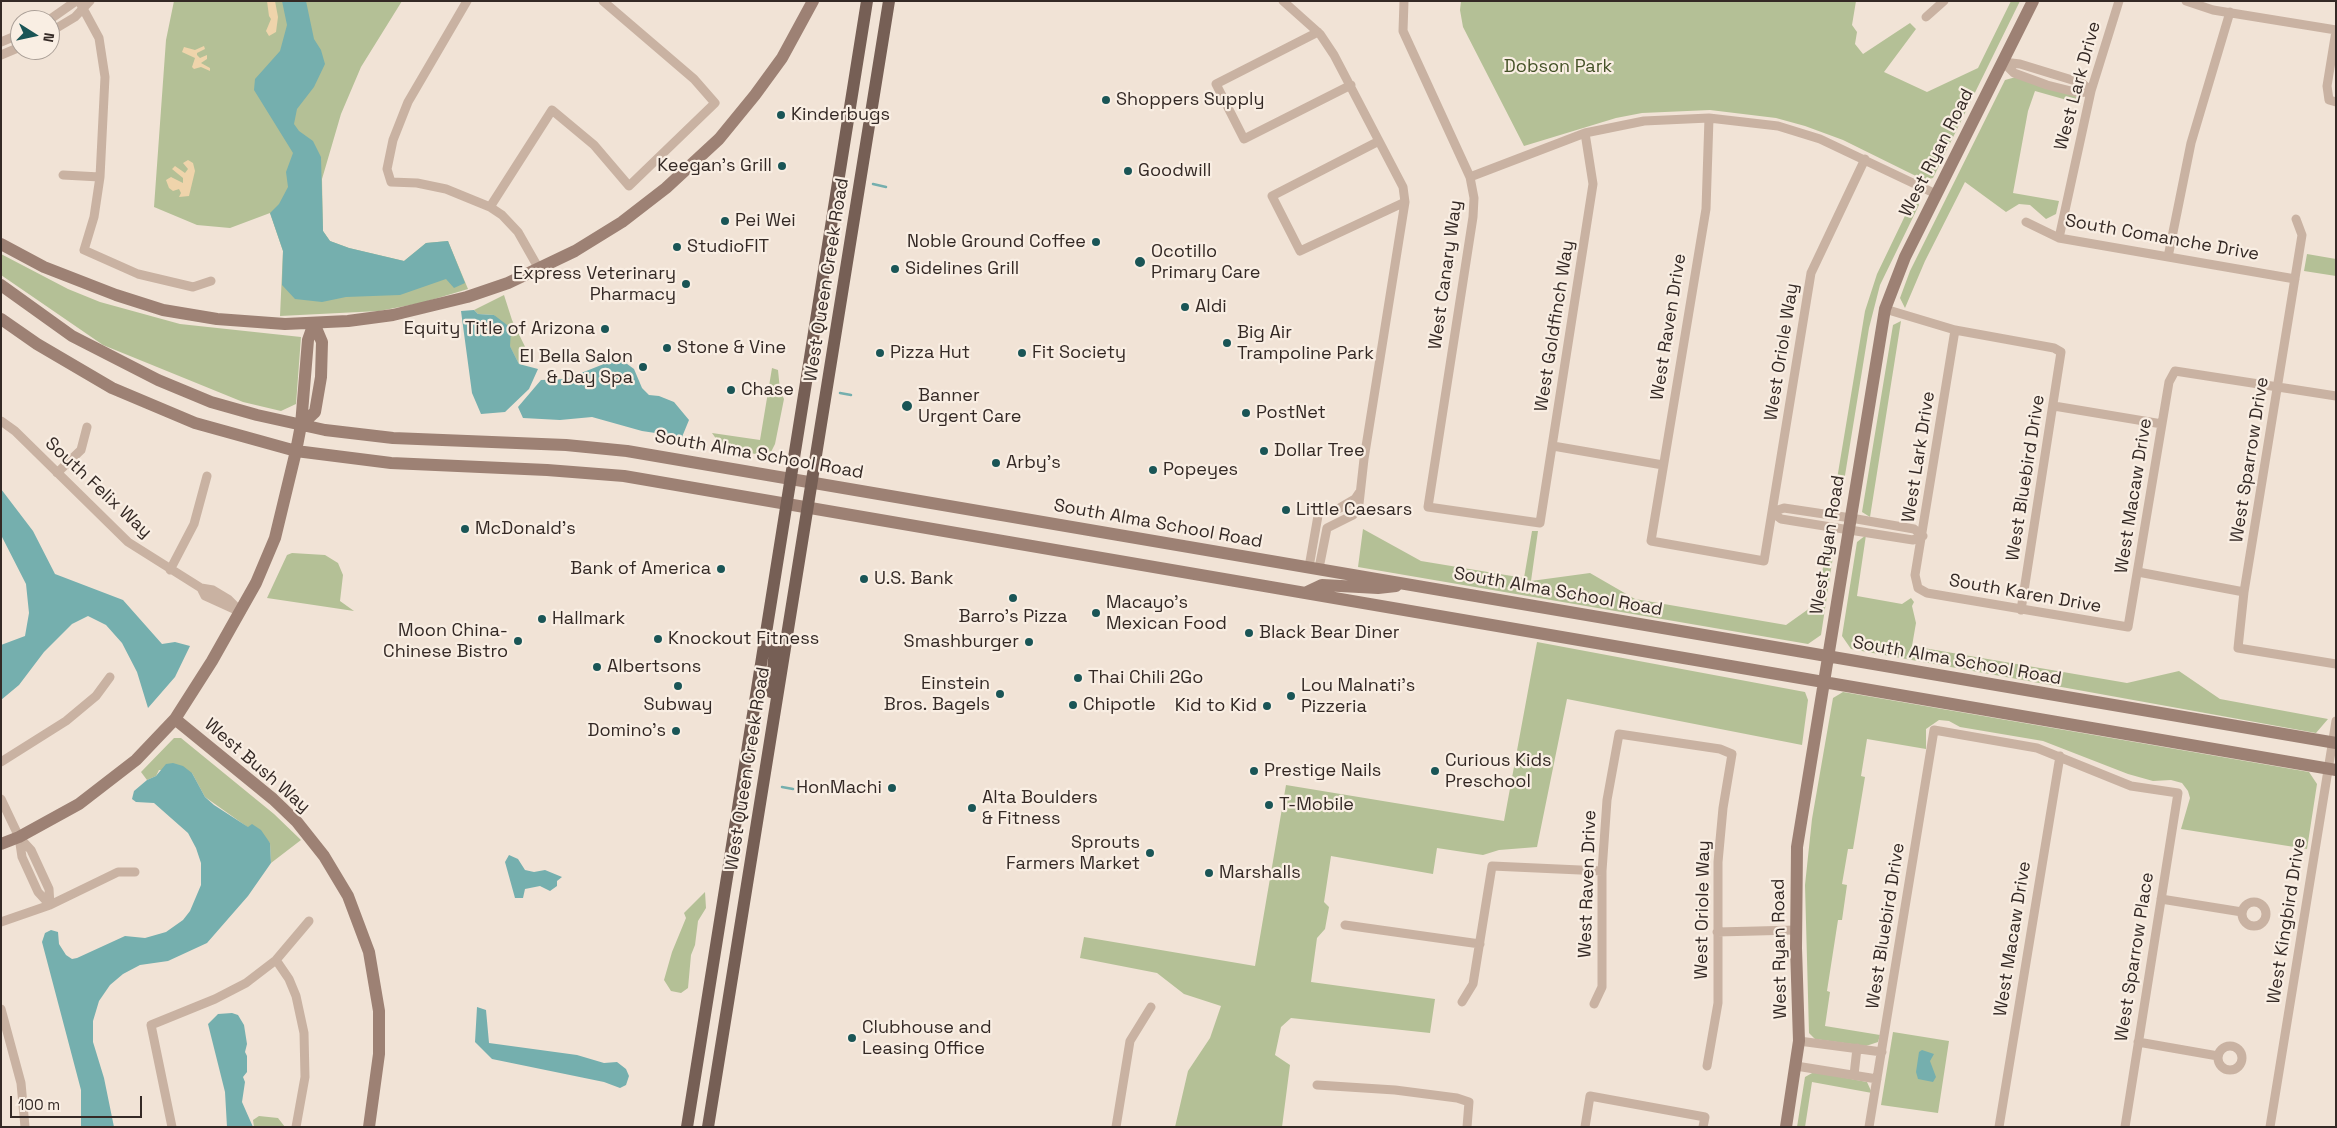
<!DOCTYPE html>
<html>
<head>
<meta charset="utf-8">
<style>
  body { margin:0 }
  #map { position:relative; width:2337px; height:1128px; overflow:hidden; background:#f1e3d6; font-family:"Space Grotesk",sans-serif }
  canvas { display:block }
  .frame { position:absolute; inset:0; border:2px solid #342925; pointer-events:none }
  .north { position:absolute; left:10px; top:10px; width:50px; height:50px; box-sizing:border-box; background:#f9eee3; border:1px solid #aa9f97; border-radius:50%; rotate:100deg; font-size:14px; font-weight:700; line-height:20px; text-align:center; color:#342925 }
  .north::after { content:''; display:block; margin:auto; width:18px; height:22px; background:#1a5556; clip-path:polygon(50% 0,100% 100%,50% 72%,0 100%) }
  .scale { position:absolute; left:10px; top:1096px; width:132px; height:22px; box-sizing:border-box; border:2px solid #342925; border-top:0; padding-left:6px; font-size:15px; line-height:18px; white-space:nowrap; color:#342925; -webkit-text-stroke:4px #f9eee3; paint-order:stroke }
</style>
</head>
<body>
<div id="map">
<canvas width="2337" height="1128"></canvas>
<div class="frame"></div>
<div class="north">N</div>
<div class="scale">100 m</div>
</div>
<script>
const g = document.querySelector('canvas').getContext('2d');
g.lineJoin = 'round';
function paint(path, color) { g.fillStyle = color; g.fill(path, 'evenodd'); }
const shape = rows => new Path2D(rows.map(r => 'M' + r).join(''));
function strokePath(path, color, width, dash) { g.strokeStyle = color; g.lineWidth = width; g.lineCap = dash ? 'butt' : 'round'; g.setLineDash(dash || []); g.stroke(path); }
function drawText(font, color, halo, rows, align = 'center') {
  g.font = font + ' "Space Grotesk",sans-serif'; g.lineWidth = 4.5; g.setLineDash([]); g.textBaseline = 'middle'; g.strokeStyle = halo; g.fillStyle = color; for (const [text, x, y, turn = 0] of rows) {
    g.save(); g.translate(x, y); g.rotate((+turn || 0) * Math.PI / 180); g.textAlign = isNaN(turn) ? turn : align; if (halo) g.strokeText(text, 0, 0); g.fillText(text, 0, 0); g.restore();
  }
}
const green = shape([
  [174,1,402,1,361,67,341,114,322,179,323,231,330,241,349,248,404,261,426,243,448,241,468,289,421,303,379,311,280,316,283,251,270,213,230,228,197,225,154,207,166,40],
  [1461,1,1856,1,1852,25,1857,32,1855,44,1863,54,1910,23,1916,29,1884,72,1927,92,1978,68,2011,1,2020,1,1933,178,1924,180,1843,140,1805,126,1776,118,1710,110,1642,113,1616,118,1524,146,1463,27,1460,10],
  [2016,77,2078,97,2081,104,2035,91,2028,111,2013,193,2059,201,2056,214,2046,219,2030,205,2019,204,2006,212,1965,182,1925,261,1905,308,1900,298,1910,271,2005,80],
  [1915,195,1919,205,1880,285,1869,328,1840,506,1832,509,1865,311,1877,274],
  [1,254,68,289,100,302,180,324,301,337,296,404,281,411,243,402,103,345,1,275],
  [2307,254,2336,259,2336,276,2304,271],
  [504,295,512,320,531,359,519,364,494,315,478,314,474,310],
  [1901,321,1870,517,1862,512,1893,325],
  [772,368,778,370,780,390,784,399,775,444,771,452,760,455,722,447,712,433,760,440],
  [1363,529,1421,561,1524,578,1532,531,1538,531,1531,581,1590,573,1635,599,1786,625,1817,603,1829,532,1836,537,1821,635,1808,644,1358,567],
  [1866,535,1857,596,1902,604,1911,598,1914,602,1912,606,1916,623,1912,646,2127,683,2179,671,2220,699,2328,719,2316,733,1851,649,1842,636,1857,542],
  [292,553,325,555,338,563,343,575,340,601,354,611,267,598,287,555],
  [1537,642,1805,692,1808,700,1802,745,1567,699,1537,847,1499,850,1483,855,1437,848,1433,874,1331,856,1324,902,1329,907,1325,929,1317,938,1311,982,1435,999,1430,1033,1291,1018,1281,1027,1275,1055,1290,1065,1282,1127,1175,1127,1188,1071,1210,1038,1221,1006,1184,994,1157,973,1080,958,1084,937,1255,966,1286,785,1504,821],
  [1843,692,2309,772,2317,784,2307,849,2181,829,2190,798,2188,791,2182,783,2171,780,2153,781,2128,774,2043,741,1960,727,1949,721,1939,720,1926,729,1926,749,1867,739,1861,776,1865,777,1853,849,1848,849,1842,884,1847,885,1842,920,1838,920,1827,991,1830,992,1825,1026,1880,1035,1878,1042,1866,1046,1815,1039,1809,1033,1805,885,1812,819,1833,698],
  [174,738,181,738,274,814,301,840,271,863,270,843,205,797,192,773,159,770,156,776,147,780,141,772],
  [705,892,706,908,698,921,695,945,691,955,688,988,681,993,671,991,664,980,672,952,686,918,684,913],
  [1893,1032,1949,1041,1938,1113,1881,1105],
  [1814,1072,1867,1082,1872,1093,1812,1082,1805,1127,1797,1127,1805,1077],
  [259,1116,278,1118,285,1127,254,1127,253,1120]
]);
const sand = shape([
  [267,1,275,1,278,17,276,32,269,36,266,31,271,19,269,16],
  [204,46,205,49,197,53,197,55,200,58,207,55,207,59,201,63,210,68,210,71,201,67,194,69,192,67,195,58,182,52,184,47,195,50],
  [188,160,193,163,195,171,189,196,179,197,181,193,179,189,173,191,169,188,166,180,171,177,183,183,183,178,172,169,175,166,185,173,188,169,183,163]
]);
const water = shape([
  [282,1,306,1,314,39,321,50,325,64,314,87,297,109,294,124,299,131,313,141,321,157,323,231,330,241,349,248,404,261,426,243,448,241,465,283,454,288,446,279,400,295,346,297,322,302,295,299,282,285,283,251,270,213,279,204,288,187,286,172,293,153,254,90,255,79,280,51,287,25],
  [474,310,478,314,494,315,511,328,510,346,519,364,538,369,529,389,505,412,481,414,472,393,461,311],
  [619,358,634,369,642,388,649,395,659,396,674,402,689,420,682,437,642,431,592,417,560,420,523,418,518,407,541,380,566,379],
  [1,489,33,531,55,574,123,600,162,644,175,642,190,646,175,677,148,708,137,672,122,643,106,625,88,616,72,624,44,652,19,685,1,700,1,645,25,636,29,613,26,584,1,535],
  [173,763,183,766,192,773,205,797,214,805,248,827,252,824,261,830,270,843,271,863,248,896,207,943,168,961,140,965,123,974,110,985,99,1001,93,1021,93,1042,104,1078,114,1127,81,1127,81,1090,42,942,45,933,51,930,58,932,59,944,66,955,72,959,77,958,125,936,145,938,166,932,183,920,190,911,201,885,201,863,196,848,188,833,154,803,136,802,132,799,134,791,147,780,156,776,166,764],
  [509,855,518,859,525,870,534,872,545,870,562,877,557,881,557,886,550,891,540,886,525,889,523,898,515,898,505,862],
  [477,1007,486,1010,489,1043,577,1055,604,1063,617,1062,626,1069,629,1076,626,1085,620,1088,604,1082,492,1059,475,1042],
  [232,1013,238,1015,244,1025,247,1044,245,1052,247,1056,247,1072,243,1077,245,1082,242,1102,253,1127,227,1127,225,1092,208,1024,218,1014],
  [1922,1050,1934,1054,1930,1061,1936,1077,1933,1082,1918,1079,1916,1072,1919,1052]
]);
const stream = shape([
  [873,184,886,187],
  [840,393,851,395],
  [782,787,793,789]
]);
const street = shape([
  [79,1,99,38,105,77,100,177,94,217,84,250,138,274,193,287,211,281],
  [467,1,408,102,393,140,387,169,391,182,417,183,446,189,490,207,502,215,518,232,539,269],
  [1283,1,1320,34,1334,55,1403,187,1405,202,1364,459,1359,504,1353,515,1327,528,1319,568],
  [1404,1,1403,31,1470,177,1474,198,1473,217,1428,507,1540,523,1593,184,1585,133],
  [2186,1,2213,10,2336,30],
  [1926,17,1944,1],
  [49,20,76,1],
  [2336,31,2327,86,2329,100,2336,102],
  [50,32,75,17,90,1],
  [1318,32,1216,84,1244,139,1351,85],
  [1,42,20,34],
  [1,55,20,47],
  [2003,62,2014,73,2047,85,2079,93,2091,91],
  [2003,62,2020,64,2082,83,2091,91],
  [1709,118,1706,209,1651,541,1764,561,1811,273,1865,159],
  [1379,141,1272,196,1300,251,1405,202],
  [63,175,100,177],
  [1470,177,1585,133,1644,121,1709,118,1778,126,1820,139,1936,194],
  [490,207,552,110,594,145,629,186,715,103,694,79,603,1],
  [2296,219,2302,235,2244,592,2238,648,2336,664],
  [2026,222,2059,238,2295,279],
  [2059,238,2091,91,2119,1],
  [2168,257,2191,143,2230,12],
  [1885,309,1955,330,2054,348,2061,352,2021,610],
  [1955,330,1915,575,1918,588,1927,593,2128,627,2169,382,2175,371,2336,396],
  [2054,406,2162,424],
  [1,421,15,431,128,542,201,588,213,590,228,599,241,612],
  [1553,446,1663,465],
  [57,473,81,450,87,427],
  [1772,512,1784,508,1851,518,1914,529,1923,536],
  [1772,512,1781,519,1837,528,1913,540,1923,536],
  [1309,567,1319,510,1338,509,1355,499,1359,493],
  [170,570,194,524,207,476],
  [2138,572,2244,592],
  [201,588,205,596,238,611],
  [1,762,66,721,96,696,110,677],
  [1,799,19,837,22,857,38,892,50,905],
  [19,837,31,850,49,889,50,905],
  [2161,899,2242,912],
  '2242 914a12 12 0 1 1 24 0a12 12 0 1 1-24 0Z',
  [1,922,50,905,118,872,135,872],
  [1345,925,1480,944],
  [1717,932,1796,930],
  [276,960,289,979,296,996,304,1033,305,1077,296,1127],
  [1462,1002,1473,984,1492,866,1602,871],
  [1594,1004,1602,987,1602,871,1607,800,1619,734,1720,749,1732,754,1723,808,1718,862,1718,1003,1707,1066],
  [1,1009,21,1083,25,1127],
  [1799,1041,1882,1052],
  [2138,1042,2218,1056],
  '2218 1058a12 12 0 1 1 24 0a12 12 0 1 1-24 0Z',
  [1796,1066,1877,1079],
  [1854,1075,1857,1048],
  [1317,1085,1395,1090,1457,1098,1469,1102,1467,1127],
  [172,1127,151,1025,215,999,246,983,276,960,309,921],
  [1116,1127,1130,1041,1151,1007],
  [1585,1127,1590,1096,1705,1117,1703,1127],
  [1869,1127,1934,730,2037,748,2131,786,2178,793,2125,1127],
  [1999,1127,2060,756],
  [2270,1127,2336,721]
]);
const secondary = shape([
  [1,244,44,267,116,295,163,310,217,319,285,324,348,321,393,315,467,297,508,283,575,251,622,222,666,188,719,139,755,95,782,58,813,1],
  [1,285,72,336,158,380,211,402,257,415,325,430,393,438,566,445,627,451,2336,743],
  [1,319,37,344,112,388,195,423,296,451,391,463,547,470,624,476,2336,770],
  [301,425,315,412,321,377,322,342,314,323],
  [1305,593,1322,585,1378,588,1396,586],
  [175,719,273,799,297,822,324,856,348,896,369,952,379,1011,379,1054,369,1127],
  [1,844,19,837,79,804,136,760,175,719,212,661,256,583,275,538,296,451,301,425,308,340,314,323],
  [1786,1127,1799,1041,1796,948,1797,847,1885,309,1905,257,2033,1]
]);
const primary = shape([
  [765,639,771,642,775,649,771,692],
  [687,1127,867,1],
  [708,1127,889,1]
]);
const markers = [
  [1106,100,5,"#1a5556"],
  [781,115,5,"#1a5556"],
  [782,166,5,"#1a5556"],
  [1128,171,5,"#1a5556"],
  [725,221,5,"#1a5556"],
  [1096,242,5,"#1a5556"],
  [677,247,5,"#1a5556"],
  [1140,262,6,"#1a5556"],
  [895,269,5,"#1a5556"],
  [686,284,5,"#1a5556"],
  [1185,307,5,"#1a5556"],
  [605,329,5,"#1a5556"],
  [1227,343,5,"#1a5556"],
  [667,348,5,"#1a5556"],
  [880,353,5,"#1a5556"],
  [1022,353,5,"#1a5556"],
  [643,367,5,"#1a5556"],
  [731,390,5,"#1a5556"],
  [907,406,6,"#1a5556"],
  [1246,413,5,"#1a5556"],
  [1264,451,5,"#1a5556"],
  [996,463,5,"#1a5556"],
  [1153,470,5,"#1a5556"],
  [1286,510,5,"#1a5556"],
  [465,529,5,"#1a5556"],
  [721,569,5,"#1a5556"],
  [864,579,5,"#1a5556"],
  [1013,598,5,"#1a5556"],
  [1096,613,5,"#1a5556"],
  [542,619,5,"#1a5556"],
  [1249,633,5,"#1a5556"],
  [658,639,5,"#1a5556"],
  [518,641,5,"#1a5556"],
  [1029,642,5,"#1a5556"],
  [597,667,5,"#1a5556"],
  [1078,678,5,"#1a5556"],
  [678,686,5,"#1a5556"],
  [1000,694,5,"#1a5556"],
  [1291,696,5,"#1a5556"],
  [1073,705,5,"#1a5556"],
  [1267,706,5,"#1a5556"],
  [676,731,5,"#1a5556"],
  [1254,771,5,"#1a5556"],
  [1435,771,5,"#1a5556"],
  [892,788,5,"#1a5556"],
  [1269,805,5,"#1a5556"],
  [972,808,5,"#1a5556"],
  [1150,853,5,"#1a5556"],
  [1209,873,5,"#1a5556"],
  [852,1038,5,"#1a5556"]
];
const parkNames = [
  ["Dobson Park",1558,67]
];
const streetNames = [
  ["West Lark Drive",2078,86,-75],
  ["West Ryan Road",1937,153,-63],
  ["South Comanche Drive",2162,238,10],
  ["West Canary Way",1446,275,-82],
  ["West Queen Creek Road",827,280,-81],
  ["West Goldfinch Way",1555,326,-81],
  ["West Raven Drive",1669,327,-81],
  ["West Oriole Way",1782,352,-81],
  ["South Alma School Road",759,455,10],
  ["West Lark Drive",1919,457,-81],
  ["West Sparrow Drive",2250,460,-81],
  ["West Bluebird Drive",2026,478,-81],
  ["South Felix Way",98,488,43],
  ["West Macaw Drive",2134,496,-81],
  ["South Alma School Road",1158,524,10],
  ["West Ryan Road",1828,545,-81],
  ["South Alma School Road",1558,592,10],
  ["South Karen Drive",2025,594,10],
  ["South Alma School Road",1957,661,10],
  ["West Bush Way",257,766,41],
  ["West Queen Creek Road",748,769,-81],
  ["West Raven Drive",1588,884,-88],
  ["West Oriole Way",1703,910,-89],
  ["West Kingbird Drive",2287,921,-81],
  ["West Bluebird Drive",1886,926,-81],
  ["West Macaw Drive",2013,939,-81],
  ["West Ryan Road",1780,949,-91],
  ["West Sparrow Place",2135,957,-81]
];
const poiNames = [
  ["Shoppers Supply",1116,100],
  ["Kinderbugs",791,115],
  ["Keegan's Grill",772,166,"right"],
  ["Goodwill",1138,171],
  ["Pei Wei",735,221],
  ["Noble Ground Coffee",1086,242,"right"],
  ["StudioFIT",687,247],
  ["Ocotillo",1151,252],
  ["Primary Care",1151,273],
  ["Sidelines Grill",905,269],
  ["Express Veterinary",676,274,"right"],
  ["Pharmacy",676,295,"right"],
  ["Aldi",1195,307],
  ["Equity Title of Arizona",595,329,"right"],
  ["Big Air",1237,333],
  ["Trampoline Park",1237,354],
  ["Stone & Vine",677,348],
  ["Pizza Hut",890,353],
  ["Fit Society",1032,353],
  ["El Bella Salon",633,357,"right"],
  ["& Day Spa",633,378,"right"],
  ["Chase",741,390],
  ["Banner",918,396],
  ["Urgent Care",918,417],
  ["PostNet",1256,413],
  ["Dollar Tree",1274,451],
  ["Arby's",1006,463],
  ["Popeyes",1163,470],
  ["Little Caesars",1296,510],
  ["McDonald's",475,529],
  ["Bank of America",711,569,"right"],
  ["U.S. Bank",874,579],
  ["Macayo's",1106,603],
  ["Mexican Food",1106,624],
  ["Barro's Pizza",1013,617,"center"],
  ["Hallmark",552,619],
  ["Moon China-",508,631,"right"],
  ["Chinese Bistro",508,652,"right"],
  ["Black Bear Diner",1259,633],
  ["Knockout Fitness",668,639],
  ["Smashburger",1019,642,"right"],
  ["Albertsons",607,667],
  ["Thai Chili 2Go",1088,678],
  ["Einstein",990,684,"right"],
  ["Bros. Bagels",990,705,"right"],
  ["Lou Malnati's",1301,686],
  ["Pizzeria",1301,707],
  ["Subway",678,705,"center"],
  ["Chipotle",1083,705],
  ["Kid to Kid",1257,706,"right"],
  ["Domino's",666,731,"right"],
  ["Curious Kids",1445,761],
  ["Preschool",1445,782],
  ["Prestige Nails",1264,771],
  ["HonMachi",882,788,"right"],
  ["Alta Boulders",982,798],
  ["& Fitness",982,819],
  ["T-Mobile",1279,805],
  ["Sprouts",1140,843,"right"],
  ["Farmers Market",1140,864,"right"],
  ["Marshalls",1219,873],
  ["Clubhouse and",862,1028],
  ["Leasing Office",862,1049]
];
paint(green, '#b4c096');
paint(sand, '#efd4ab');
paint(water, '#75afae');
strokePath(stream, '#75afae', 2.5);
strokePath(street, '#c9b2a2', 9);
strokePath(secondary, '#9d8174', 12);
strokePath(primary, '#765f55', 12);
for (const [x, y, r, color] of markers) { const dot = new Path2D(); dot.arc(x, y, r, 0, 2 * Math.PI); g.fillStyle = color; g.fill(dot); strokePath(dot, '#f9eee3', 2); }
drawText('18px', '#455228', '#f9eee3', parkNames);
drawText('18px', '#342925', '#f9eee3', streetNames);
drawText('18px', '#342925', '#f9eee3', poiNames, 'left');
</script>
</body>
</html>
